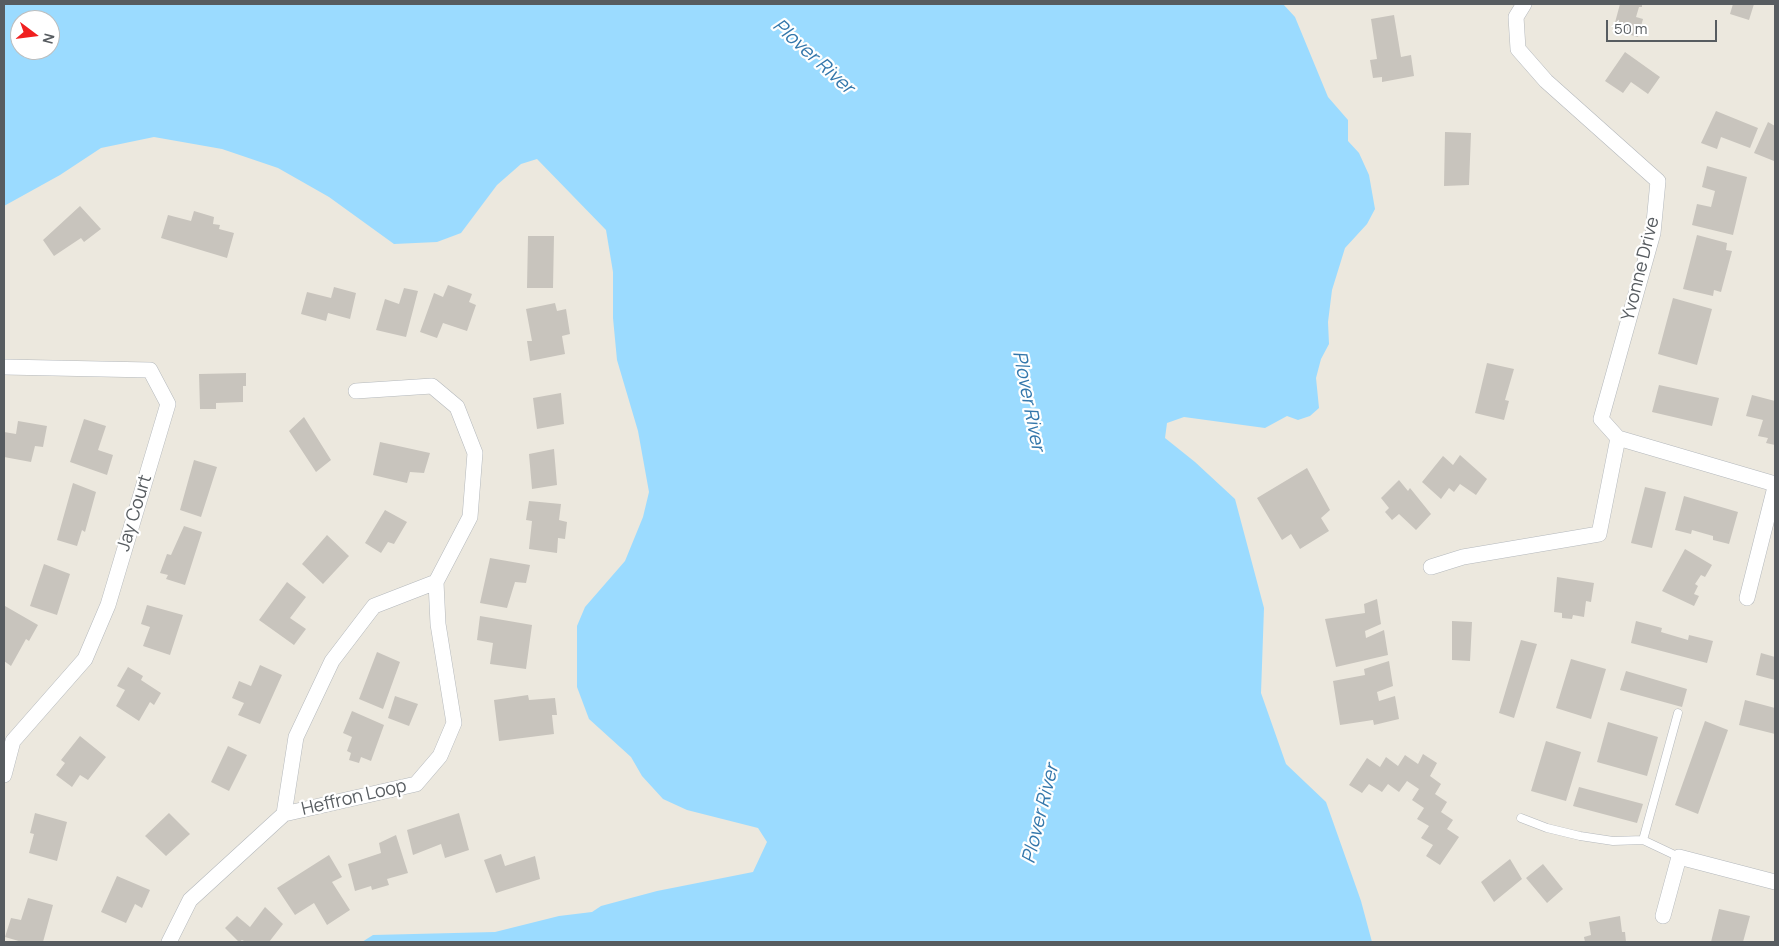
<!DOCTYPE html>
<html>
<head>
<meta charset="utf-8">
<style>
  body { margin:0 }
  #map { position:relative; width:1779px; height:946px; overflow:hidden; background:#ece8de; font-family:Manrope,sans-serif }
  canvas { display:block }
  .frame { position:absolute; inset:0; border:5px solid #575c60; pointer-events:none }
  .north { position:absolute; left:10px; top:10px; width:50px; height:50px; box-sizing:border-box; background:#fff; border:1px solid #bcbebf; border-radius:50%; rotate:105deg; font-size:14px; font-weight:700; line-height:20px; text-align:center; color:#575c60 }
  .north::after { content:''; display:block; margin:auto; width:18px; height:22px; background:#f02020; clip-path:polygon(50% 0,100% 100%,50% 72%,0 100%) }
  .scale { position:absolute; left:1606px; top:20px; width:111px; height:22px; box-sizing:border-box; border:2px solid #575c60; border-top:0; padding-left:6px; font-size:15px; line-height:18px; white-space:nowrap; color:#575c60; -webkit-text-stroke:4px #fff; paint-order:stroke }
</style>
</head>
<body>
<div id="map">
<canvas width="1779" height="946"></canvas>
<div class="frame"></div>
<div class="north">N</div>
<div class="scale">50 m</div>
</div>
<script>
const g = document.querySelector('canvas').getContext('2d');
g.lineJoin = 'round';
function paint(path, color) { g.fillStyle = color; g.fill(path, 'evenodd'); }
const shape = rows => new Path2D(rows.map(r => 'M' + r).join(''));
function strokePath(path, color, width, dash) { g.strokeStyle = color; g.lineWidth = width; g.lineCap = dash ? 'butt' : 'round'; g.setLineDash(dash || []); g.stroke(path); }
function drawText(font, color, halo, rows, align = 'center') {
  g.font = font + ' Manrope,sans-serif'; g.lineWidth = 4.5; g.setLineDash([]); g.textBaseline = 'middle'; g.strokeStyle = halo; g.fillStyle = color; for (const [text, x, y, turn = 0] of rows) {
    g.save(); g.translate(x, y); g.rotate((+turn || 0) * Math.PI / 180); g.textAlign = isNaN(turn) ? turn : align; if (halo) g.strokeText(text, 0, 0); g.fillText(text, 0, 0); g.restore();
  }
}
const water = shape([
  [4,4,1283,4,1295,17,1328,97,1348,120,1348,141,1359,153,1369,175,1375,209,1367,224,1345,248,1332,290,1328,322,1329,344,1321,359,1316,378,1319,408,1310,416,1298,420,1287,416,1265,428,1184,417,1167,423,1165,438,1195,462,1235,499,1264,608,1261,693,1286,764,1326,802,1361,901,1372,942,362,942,373,935,495,932,559,916,592,912,601,906,657,891,753,872,767,842,758,828,687,810,663,799,642,776,631,757,589,719,577,687,577,626,585,607,625,561,643,517,649,492,638,431,617,360,613,318,613,272,606,230,537,159,521,164,497,185,461,233,437,242,394,244,329,197,278,168,222,149,154,137,101,148,60,175,4,206],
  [20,20,50,20,50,50,20,50]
]);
const building = shape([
  [1620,4,1642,4,1642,7,1639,7,1636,17,1643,19,1638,37,1613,30],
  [1733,4,1754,4,1749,20,1730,14],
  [1394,15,1401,57,1411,55,1414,76,1382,82,1382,77,1373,78,1370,60,1377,59,1371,19],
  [1625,52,1660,77,1648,94,1631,82,1623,93,1605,81],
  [1716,111,1758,128,1750,148,1721,137,1717,149,1701,143],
  [1768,122,1775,126,1774,161,1754,153],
  [1445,132,1471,133,1469,185,1444,186],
  [1707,166,1747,177,1733,235,1692,225,1697,204,1711,207,1715,191,1702,187],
  [80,206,101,229,84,242,81,238,54,256,43,240],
  [194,211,214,217,213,224,220,225,219,229,234,233,227,258,161,238,168,215,191,221],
  [1697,235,1727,243,1726,250,1732,251,1721,292,1714,290,1713,296,1683,289],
  [528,236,554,236,553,288,527,288],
  [448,285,472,294,469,302,476,305,467,331,443,323,437,338,420,332,434,293,443,297],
  [334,287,356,293,350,319,328,313,326,321,301,314,307,292,331,298],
  [404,288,418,291,406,337,376,330,385,299,399,304],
  [1673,298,1712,309,1697,365,1658,354],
  [555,303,557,311,566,309,570,334,562,336,565,354,530,361,527,341,532,341,526,309],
  [1487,363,1514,369,1505,400,1509,401,1504,420,1475,413],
  [246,373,246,386,243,386,243,402,216,403,216,409,200,409,199,374],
  [1659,385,1719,398,1712,426,1652,412],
  [561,393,564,424,537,429,533,398],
  [1752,395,1775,401,1775,445,1766,443,1768,438,1758,436,1763,420,1746,416],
  [304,417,331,460,316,472,289,431],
  [84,419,106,426,98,450,113,455,107,475,70,462],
  [18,421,47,426,43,447,35,446,31,462,4,457,4,432,16,434],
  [380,442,430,453,424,473,410,472,407,483,373,475],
  [554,449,557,485,532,489,529,454],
  [1460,455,1487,479,1476,495,1460,484,1454,492,1449,488,1441,499,1422,482,1443,456,1453,465],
  [194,460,217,467,201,517,180,510],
  [1307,468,1330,510,1321,518,1329,531,1300,549,1291,534,1282,540,1257,498],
  [1399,480,1408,491,1410,488,1431,514,1416,530,1399,514,1392,520,1385,512,1389,508,1381,498],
  [73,483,96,492,85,532,82,530,77,546,57,540],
  [1645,487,1666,492,1652,548,1631,543],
  [1684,496,1738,512,1729,544,1713,540,1713,536,1692,530,1691,534,1675,530],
  [529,501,561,504,559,520,567,522,565,539,558,538,557,553,529,549,532,521,526,520],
  [385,510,407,522,394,544,388,542,381,553,365,543],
  [184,526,202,532,185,585,166,579,168,575,160,573,167,554,171,555],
  [327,535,349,556,323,584,302,564],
  [1685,549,1712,565,1705,577,1701,575,1695,584,1698,586,1694,594,1699,596,1694,606,1662,591],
  [490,558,530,565,526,583,515,582,507,608,480,603],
  [44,564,70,574,57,615,30,606],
  [1557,577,1594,583,1591,602,1586,601,1584,617,1573,615,1572,619,1562,618,1562,613,1554,612],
  [287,582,306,597,290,618,306,629,294,645,259,620],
  [1377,599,1381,624,1365,631,1366,638,1384,630,1388,655,1336,667,1325,619,1365,613,1364,604],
  [147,605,183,615,170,655,143,646,150,627,141,624],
  [5,606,38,625,29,641,26,639,11,666,4,661],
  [480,616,532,625,526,669,490,664,493,643,477,640],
  [1452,621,1472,622,1470,661,1452,660],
  [1636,621,1662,628,1661,632,1688,640,1689,635,1713,641,1707,663,1631,643],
  [1521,640,1537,644,1514,718,1499,713],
  [377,652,400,662,383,709,359,699],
  [1761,653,1775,657,1775,680,1756,675],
  [1571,659,1606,669,1591,719,1556,708],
  [1389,661,1393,686,1377,692,1379,701,1395,696,1399,719,1374,725,1373,720,1340,725,1333,681,1365,675,1364,669],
  [260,665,282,675,260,724,238,715,244,703,232,698,239,681,251,686],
  [128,667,143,676,141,680,161,693,154,705,150,702,139,721,116,706,125,690,117,686],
  [1626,671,1687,689,1682,707,1620,690],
  [528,695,529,700,555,698,557,715,552,715,554,734,499,741,494,700],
  [395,696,418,704,409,726,388,718],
  [1745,700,1775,708,1775,734,1739,725],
  [352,711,384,725,371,761,361,757,359,763,349,760,351,753,347,751,352,737,343,733],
  [1705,721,1728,730,1698,814,1675,805],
  [1608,722,1658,737,1647,776,1597,762],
  [80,736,106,757,88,780,80,775,72,787,56,775,65,763,61,760],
  [1546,741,1581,752,1566,801,1531,791],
  [228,746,247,755,229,791,211,782],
  [1423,754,1437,763,1430,776,1441,784,1435,794,1447,802,1441,812,1453,820,1447,829,1459,837,1440,865,1426,856,1433,845,1421,838,1429,826,1417,819,1424,808,1412,800,1419,789,1407,781,1399,792,1388,784,1382,792,1369,784,1362,793,1349,785,1367,758,1380,767,1386,757,1398,766,1405,755,1418,764],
  [1579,787,1643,804,1637,823,1573,806],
  [35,813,67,822,57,861,29,853,34,834,30,833],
  [169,813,190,834,166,856,145,836],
  [459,813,469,850,445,858,441,844,413,855,407,830],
  [396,835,408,873,387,879,389,885,372,890,371,886,355,891,348,864,381,853,379,843],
  [501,854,505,866,535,856,540,879,496,893,484,860],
  [329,855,342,877,332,882,350,910,327,925,314,903,295,915,277,888],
  [1510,859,1522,879,1494,902,1481,882],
  [1543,864,1563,889,1547,903,1526,878],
  [117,876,150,890,142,908,135,904,126,923,101,912],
  [28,898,53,905,43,942,22,942,5,937,11,918,21,920],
  [265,907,283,924,269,942,246,942,242,940,239,942,225,928,237,916,250,927],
  [1719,909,1750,916,1743,942,1711,942],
  [1620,916,1622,932,1625,932,1626,942,1585,942,1584,937,1591,935,1589,922]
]);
const service = shape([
  [1521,818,1547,828,1580,836,1613,841,1643,840,1679,857],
  [1643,840,1678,713]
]);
const minor = shape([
  [1524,4,1516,17,1518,49,1546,81,1658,181,1653,233,1601,419,1618,438],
  [4,367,150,370,168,404,108,605,85,659,13,741,4,775],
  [1431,567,1463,557,1599,534,1618,438,1775,484],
  [1747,598,1775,487],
  [284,814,296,737,332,661,374,606,436,582],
  [1663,916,1679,857,1775,882],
  [169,942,190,900,284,814,416,784,440,756,454,723,438,624,436,582,470,517,475,453,457,407,432,386,356,391]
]);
const streetNames = [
  ["Yvonne Drive",1641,269,-76],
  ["Jay Court",135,513,-73],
  ["Heffron Loop",354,798,-13]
];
const waterNames = [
  ["Plover River",813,57,42],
  ["Plover River",1028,401,79],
  ["Plover River",1041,814,-76]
];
paint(water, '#9bdbff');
paint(building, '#c8c4bd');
strokePath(service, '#b4b8bc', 9);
strokePath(minor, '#b4b8bc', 16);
strokePath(service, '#fff', 8);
strokePath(minor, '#fff', 15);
drawText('18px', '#575c60', '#fff', streetNames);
drawText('italic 19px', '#3477ab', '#fff', waterNames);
</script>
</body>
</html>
